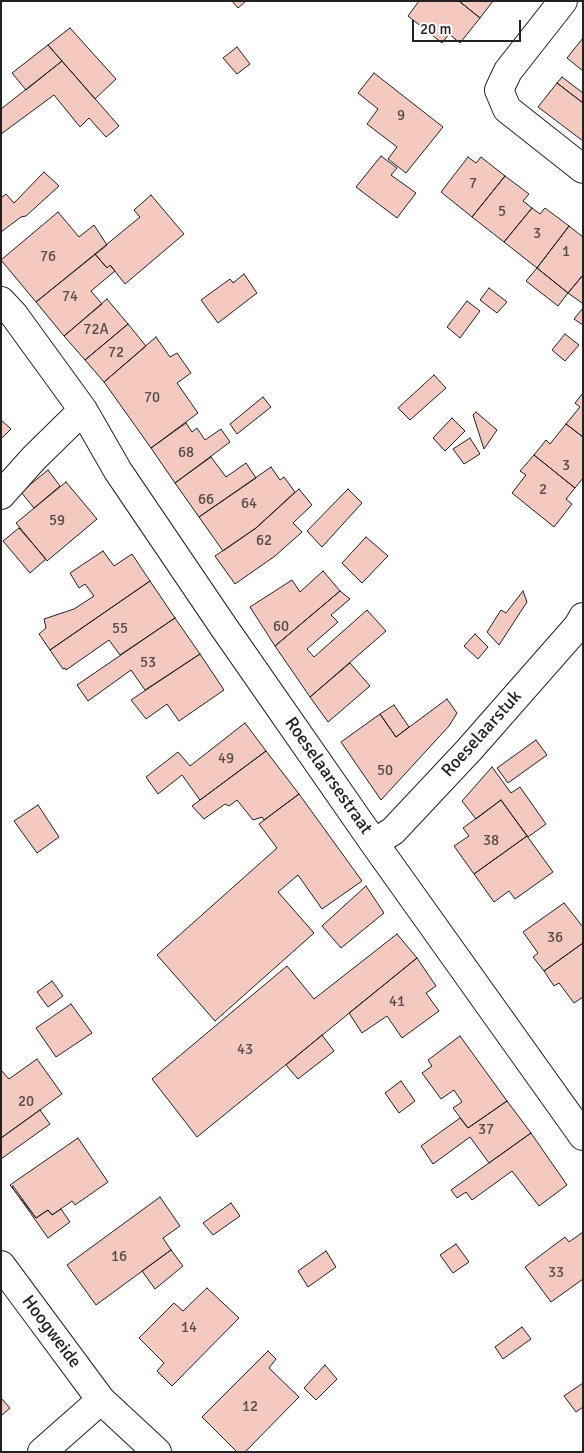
<!DOCTYPE html>
<html>
<head>
<meta charset="utf-8">
<style>
  body { margin:0 }
  #map { position:relative; width:584px; height:1453px; overflow:hidden; background:#fff; font-family:Signika,sans-serif }
  canvas { display:block }
  .frame { position:absolute; inset:0; border:2px solid #222; pointer-events:none }
  .scale { position:absolute; left:412px; top:20px; width:109px; height:22px; box-sizing:border-box; border:2px solid #222; border-top:0; padding-left:6px; font-size:15px; line-height:18px; white-space:nowrap; color:#222; -webkit-text-stroke:4px #fff; paint-order:stroke }
</style>
</head>
<body>
<div id="map">
<canvas width="584" height="1453"></canvas>
<div class="frame"></div>
<div class="scale">20 m</div>
</div>
<script>
const g = document.querySelector('canvas').getContext('2d');
g.lineJoin = 'round';
function paint(path, color) { g.fillStyle = color; g.fill(path, 'evenodd'); }
const shape = rows => new Path2D(rows.map(r => 'M' + r).join(''));
function strokePath(path, color, width, dash) { g.strokeStyle = color; g.lineWidth = width; g.lineCap = dash ? 'butt' : 'round'; g.setLineDash(dash || []); g.stroke(path); }
function drawText(font, color, halo, rows, align = 'center') {
  g.font = font + ' Signika,sans-serif'; g.lineWidth = 4; g.setLineDash([]); g.textBaseline = 'middle'; g.strokeStyle = halo; g.fillStyle = color; for (const [text, x, y, turn = 0] of rows) {
    g.save(); g.translate(x, y); g.rotate((+turn || 0) * Math.PI / 180); g.textAlign = isNaN(turn) ? turn : align; if (halo) g.strokeText(text, 0, 0); g.fillText(text, 0, 0); g.restore();
  }
}
const building = shape([
  [232,1,246,1,238,8,232,1],
  [419,1,459,1,480,18,460,43,449,34,442,43,408,16,419,1],
  [459,1,493,1,480,18,459,1],
  [70,28,116,79,95,99,48,45,70,28],
  [583,38,583,71,567,58,583,38],
  [48,45,62,61,26,90,12,73,48,45],
  [237,47,250,64,237,74,223,58,237,47],
  [62,61,119,126,106,137,89,118,80,127,54,95,1,134,1,109,62,61],
  [374,73,443,127,406,173,388,159,397,147,367,124,378,109,358,93,374,73],
  [562,77,583,93,583,103,557,83,562,77],
  [557,83,583,103,583,141,538,107,557,83],
  [381,156,397,168,391,175,416,193,397,218,356,187,381,156],
  [468,157,476,163,481,157,505,176,472,217,441,192,468,157],
  [44,172,59,186,26,216,21,217,1,232,1,198,6,194,14,203,44,172],
  [505,176,529,194,523,201,532,208,504,242,472,217,505,176],
  [151,195,184,234,125,284,110,265,107,268,95,254,140,217,134,210,151,195],
  [532,208,540,214,545,208,569,226,537,268,504,242,532,208],
  [58,212,79,237,94,225,107,245,36,302,1,260,58,212],
  [569,226,583,237,583,275,568,293,537,268,569,226],
  [95,254,107,268,110,265,115,271,91,291,102,304,64,336,36,302,95,254],
  [537,268,568,293,558,306,526,281,537,268],
  [244,274,257,293,218,323,201,300,230,279,233,283,244,274],
  [583,275,583,302,582,303,568,293,583,275],
  [489,288,507,302,497,313,480,300,489,288],
  [107,299,128,324,85,360,64,336,107,299],
  [467,301,480,311,460,338,447,327,467,301],
  [583,308,583,325,574,319,583,308],
  [128,324,146,346,104,382,85,360,128,324],
  [565,334,579,345,565,361,552,350,565,334],
  [156,337,170,357,177,353,191,373,177,383,198,413,151,448,104,382,156,337],
  [434,375,446,388,410,420,398,408,434,375],
  [583,393,583,437,566,424,580,407,575,403,583,393],
  [263,397,271,407,237,434,230,424,263,397],
  [476,412,497,430,484,449,473,415,476,412],
  [452,418,465,431,445,451,433,438,452,418],
  [1,420,11,429,1,439,1,420],
  [186,423,192,432,197,428,205,440,221,429,230,442,175,483,151,448,186,423],
  [566,424,583,437,583,478,575,488,534,455,546,440,550,444,566,424],
  [470,438,480,454,464,464,453,449,470,438],
  [534,455,575,488,566,499,572,504,554,527,512,493,526,475,520,471,534,455],
  [211,457,226,477,246,463,256,478,199,517,175,483,211,457],
  [271,467,280,480,284,477,295,492,256,528,223,551,199,517,271,467],
  [48,470,60,486,34,508,21,492,48,470],
  [66,482,97,519,47,561,16,523,66,482],
  [299,489,312,505,293,523,302,532,275,556,235,584,215,556,256,528,299,489],
  [348,489,362,503,322,547,307,531,348,489],
  [19,528,46,559,30,573,3,541,19,528],
  [366,537,388,556,362,583,342,563,366,537],
  [103,551,114,566,132,554,150,581,50,650,39,634,46,628,44,619,74,609,94,596,85,584,79,588,70,573,103,551],
  [323,571,340,591,275,646,250,607,292,580,300,592,323,571],
  [150,581,175,618,120,655,109,640,66,670,65,668,63,669,50,650,150,581],
  [340,591,350,599,331,615,338,622,307,649,314,657,367,610,386,631,310,697,275,646,340,591],
  [523,591,527,602,499,645,487,632,501,610,506,613,523,591],
  [175,618,200,654,145,690,131,670,88,701,77,685,175,618],
  [475,634,488,647,478,659,464,646,475,634],
  [200,654,224,690,179,721,167,704,146,719,131,700,200,654],
  [350,663,370,686,328,722,310,697,350,663],
  [447,699,457,713,449,726,381,800,341,742,380,714,396,737,447,699],
  [394,705,409,727,396,737,380,714,394,705],
  [245,723,266,751,200,800,182,775,158,794,146,777,178,752,190,766,245,723],
  [536,740,547,755,508,783,497,768,536,740],
  [266,751,299,794,264,820,262,817,253,820,237,800,229,806,225,804,204,819,192,806,266,751],
  [492,767,511,793,520,787,546,824,528,837,501,800,476,819,462,801,492,767],
  [299,794,362,881,322,909,298,875,278,892,314,933,215,1021,157,955,277,848,259,824,299,794],
  [501,800,527,836,474,874,454,846,469,836,463,828,501,800],
  [38,805,59,837,37,853,14,821,38,805],
  [527,836,553,872,515,899,509,891,494,902,474,874,527,836],
  [366,886,384,913,341,948,322,926,366,886],
  [564,903,583,927,583,943,544,971,533,957,538,953,523,932,564,903],
  [397,934,417,958,197,1137,152,1079,287,966,314,999,397,934],
  [583,943,583,997,574,1003,559,983,554,986,544,971,583,943],
  [417,958,436,986,426,993,439,1011,402,1038,387,1016,362,1033,349,1013,417,958],
  [52,981,63,996,48,1007,37,992,52,981],
  [71,1004,92,1033,56,1057,36,1028,71,1004],
  [322,1035,334,1051,298,1079,286,1065,322,1035],
  [460,1036,507,1101,468,1128,453,1108,462,1102,454,1090,441,1099,422,1073,432,1066,428,1060,460,1036],
  [37,1059,62,1094,1,1138,1,1070,9,1079,37,1059],
  [401,1081,415,1101,399,1113,385,1093,401,1081],
  [507,1101,531,1133,489,1163,470,1137,433,1164,421,1146,460,1118,468,1128,507,1101],
  [40,1110,50,1124,1,1159,1,1138,40,1110],
  [531,1133,567,1185,539,1206,512,1171,472,1200,466,1192,457,1198,451,1190,531,1133],
  [78,1138,108,1182,75,1205,72,1201,52,1215,48,1210,36,1218,10,1185,78,1138],
  [13,1186,36,1218,48,1210,52,1215,61,1209,70,1222,48,1238,12,1187,13,1186],
  [160,1197,180,1226,163,1238,171,1250,96,1305,67,1265,160,1197],
  [231,1203,240,1216,213,1235,203,1223,231,1203],
  [583,1232,583,1279,551,1302,525,1267,565,1237,569,1242,583,1232],
  [456,1244,469,1262,453,1273,440,1255,456,1244],
  [171,1250,183,1266,155,1289,142,1271,171,1250],
  [326,1251,336,1267,308,1287,298,1271,326,1251],
  [207,1288,239,1318,172,1386,157,1371,164,1363,139,1338,174,1303,183,1311,207,1288],
  [522,1327,531,1339,503,1359,495,1347,522,1327],
  [268,1351,276,1359,269,1368,299,1397,245,1452,237,1452,202,1417,268,1351],
  [325,1365,337,1379,316,1400,304,1388,325,1365],
  [583,1383,583,1407,576,1412,564,1396,583,1383],
  [1,1398,10,1408,1,1416,1,1398]
]);
const street = shape([
  [563,1,508,71,499,90,507,109,583,169],
  [1,301,14,315,83,410,118,471,223,626,374,843,583,1136],
  [1,495,34,458,83,410],
  [374,843,393,831,469,750,578,626,583,617],
  [1,1265,101,1400,157,1452],
  [42,1452,101,1400]
]);
const numberNames = [
  ["9",401,116],
  ["7",473,184],
  ["5",502,212],
  ["3",537,234],
  ["1",566,252],
  ["76",48,257],
  ["74",70,297],
  ["72A",96,330],
  ["72",116,353],
  ["70",152,398],
  ["68",186,453],
  ["3",566,466],
  ["2",543,490],
  ["66",206,500],
  ["64",249,504],
  ["59",57,521],
  ["62",264,541],
  ["60",281,627],
  ["55",120,629],
  ["53",148,663],
  ["49",226,759],
  ["50",385,771],
  ["38",491,841],
  ["36",555,938],
  ["41",397,1002],
  ["43",245,1050],
  ["20",26,1102],
  ["37",486,1130],
  ["16",119,1257],
  ["33",556,1273],
  ["14",189,1328],
  ["12",250,1407]
];
const streetNames = [
  ["Roeselaarstuk",482,734,-48],
  ["Roeselaarsestraat",328,776,55],
  ["Hoogweide",51,1332,53]
];
paint(building, '#f3c9c0');
strokePath(building, '#222', 1);
strokePath(street, '#222', 30);
strokePath(street, '#fff', 28);
drawText('15px', '#564c4a', null, numberNames);
drawText('18px', '#222', '#fff', streetNames);
</script>
</body>
</html>
